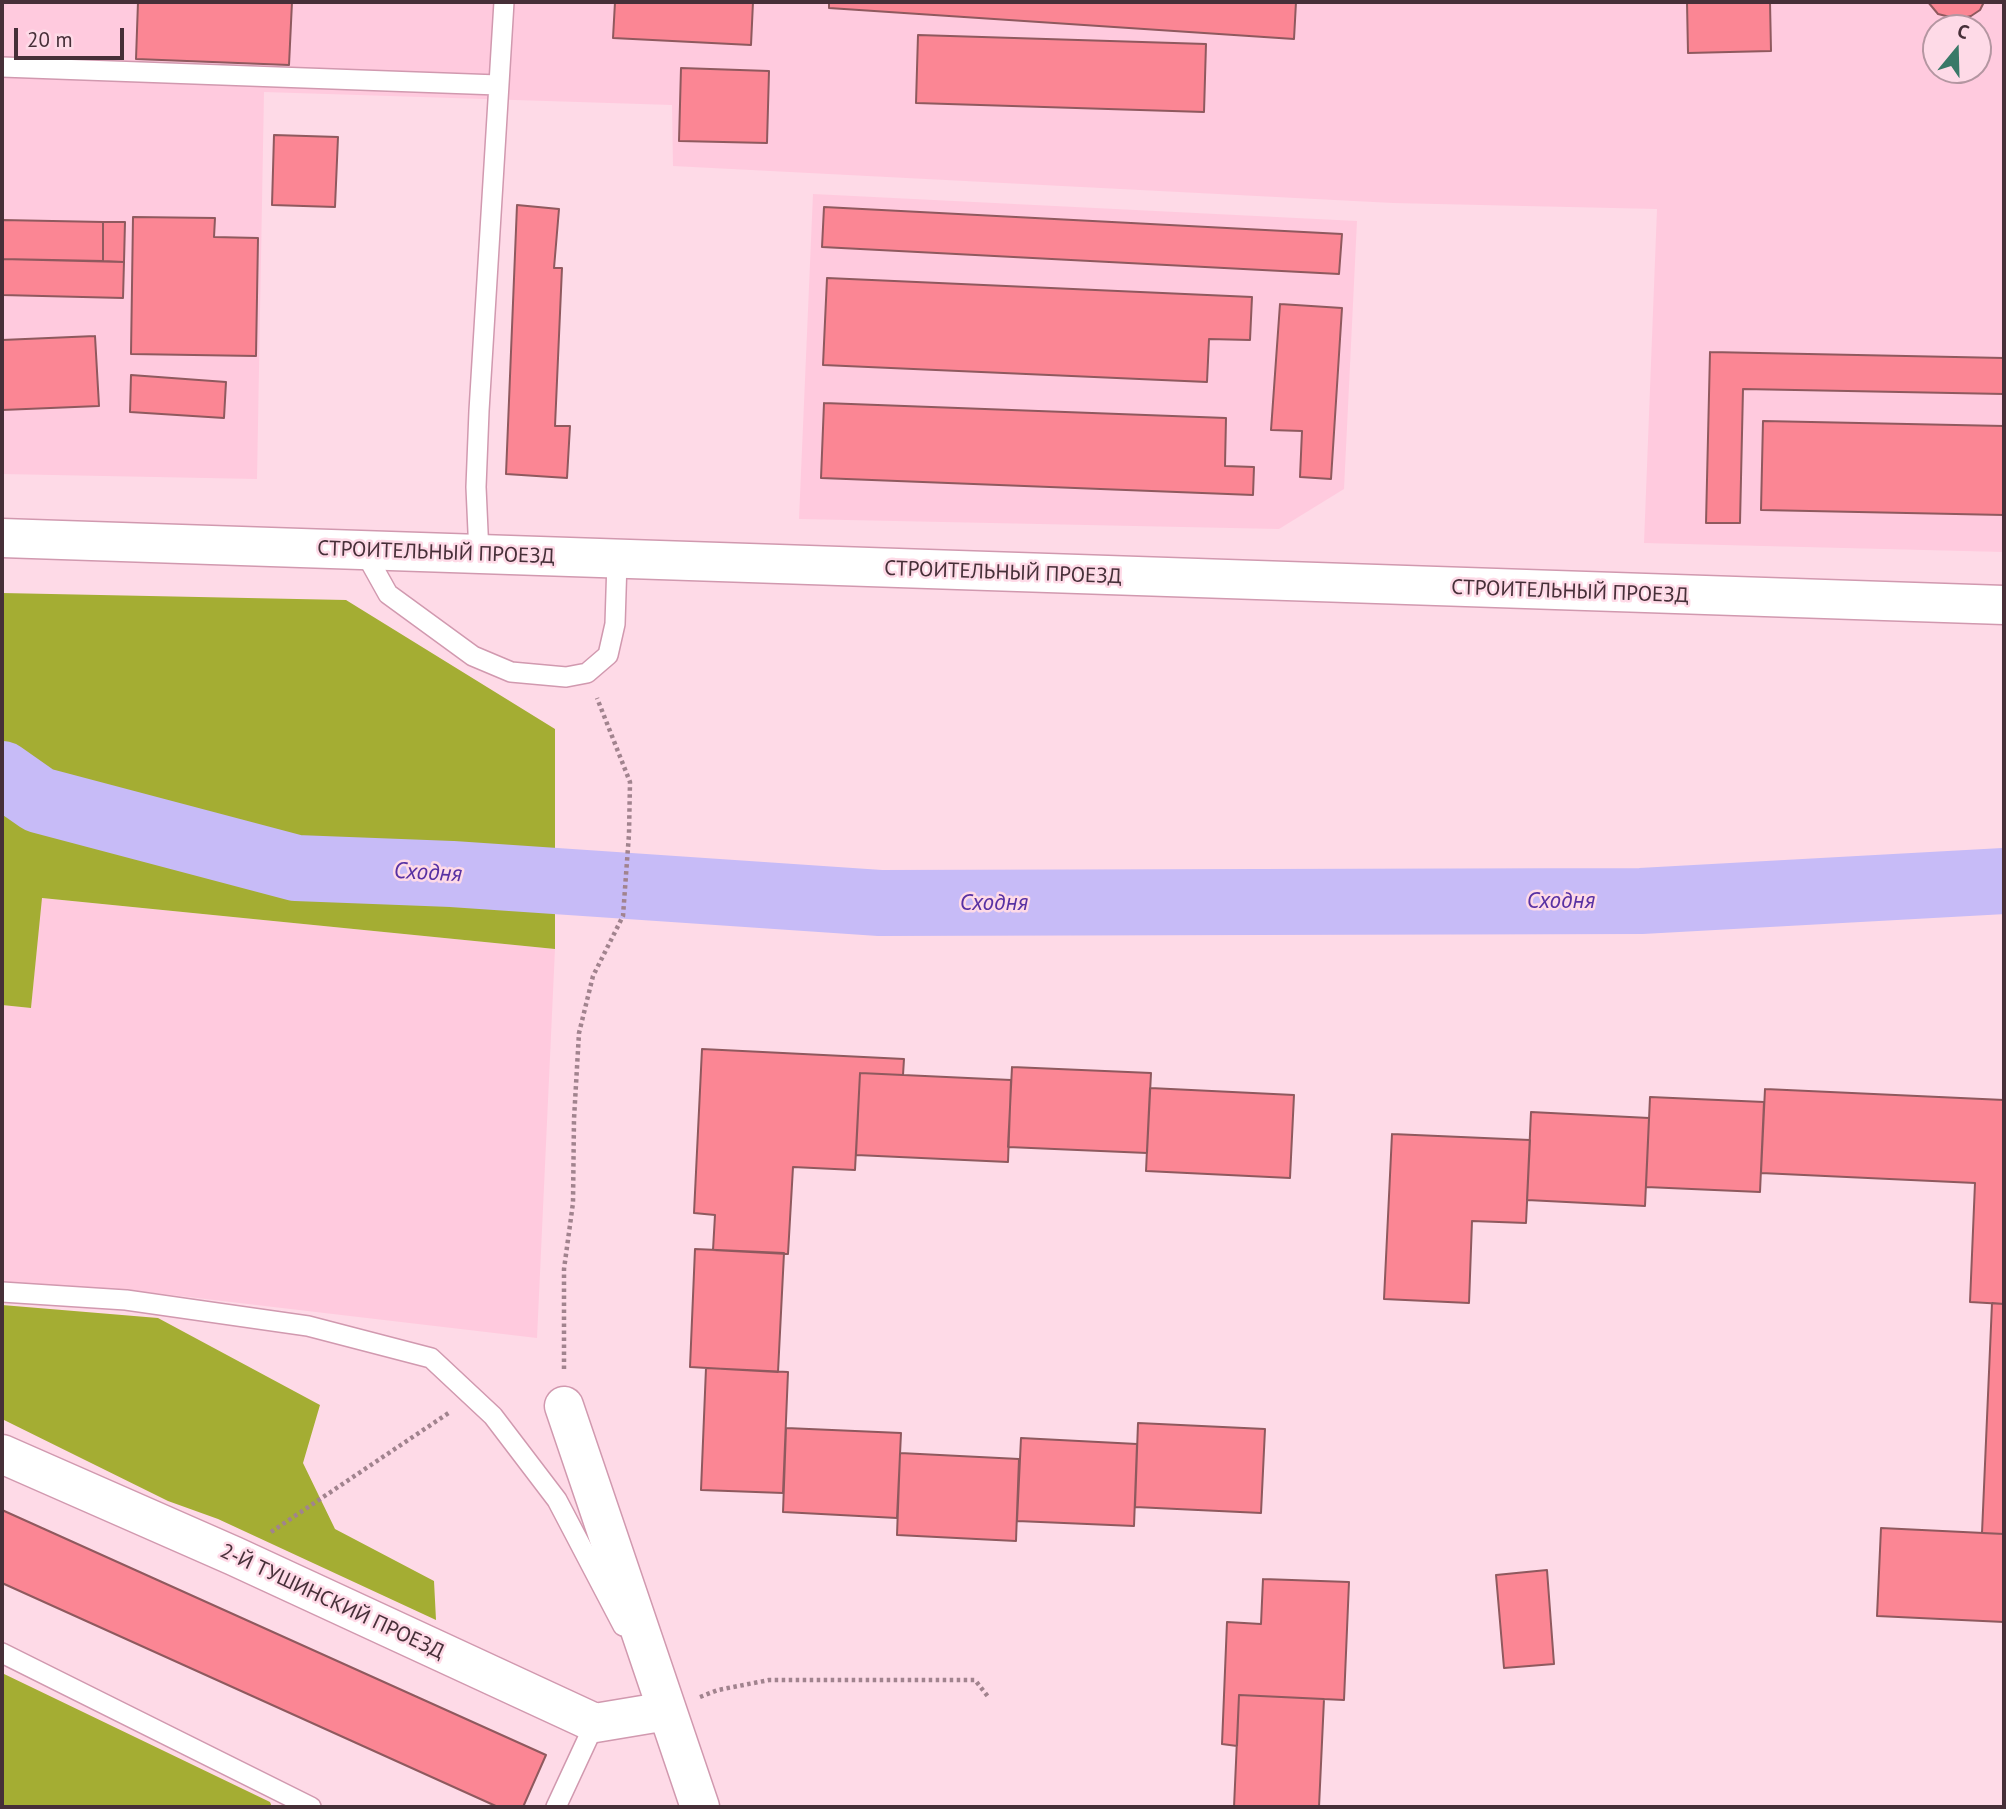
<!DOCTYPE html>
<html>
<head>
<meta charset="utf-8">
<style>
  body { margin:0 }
  #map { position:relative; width:2006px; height:1809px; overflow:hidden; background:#fedae7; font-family:"PT Sans",sans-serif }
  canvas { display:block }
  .frame { position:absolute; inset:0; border:4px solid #462f38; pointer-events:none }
  .north { position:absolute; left:1922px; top:14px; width:70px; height:70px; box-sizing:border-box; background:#fedae7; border:2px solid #b496a1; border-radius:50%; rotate:19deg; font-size:19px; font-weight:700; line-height:28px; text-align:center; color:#462f38 }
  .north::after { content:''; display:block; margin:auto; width:24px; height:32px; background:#397968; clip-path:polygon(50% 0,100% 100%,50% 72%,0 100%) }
  .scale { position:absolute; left:14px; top:28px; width:110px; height:32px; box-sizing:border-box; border:4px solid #462f38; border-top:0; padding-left:9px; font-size:21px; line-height:24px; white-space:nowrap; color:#462f38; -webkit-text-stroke:5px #fedae7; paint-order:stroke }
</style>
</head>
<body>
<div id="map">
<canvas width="2006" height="1809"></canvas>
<div class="frame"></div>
<div class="north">С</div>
<div class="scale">20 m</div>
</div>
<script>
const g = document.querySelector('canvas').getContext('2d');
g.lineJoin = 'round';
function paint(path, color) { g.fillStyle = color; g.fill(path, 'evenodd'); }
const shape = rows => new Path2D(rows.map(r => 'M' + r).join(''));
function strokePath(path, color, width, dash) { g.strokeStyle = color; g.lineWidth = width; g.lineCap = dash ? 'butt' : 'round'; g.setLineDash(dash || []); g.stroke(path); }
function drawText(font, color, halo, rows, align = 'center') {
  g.font = font + ' "PT Sans",sans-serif'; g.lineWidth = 5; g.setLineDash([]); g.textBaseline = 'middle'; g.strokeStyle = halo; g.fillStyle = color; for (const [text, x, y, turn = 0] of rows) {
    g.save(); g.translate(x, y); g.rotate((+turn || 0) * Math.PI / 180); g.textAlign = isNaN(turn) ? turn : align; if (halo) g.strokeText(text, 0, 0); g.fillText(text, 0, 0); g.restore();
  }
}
const built = shape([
  [2,2,2004,2,2004,552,1644,543,1657,209,1393,203,673,166,672,105,264,92,257,479,2,474],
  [1936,28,1978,28,1978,70,1936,70],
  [813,194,1357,221,1344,489,1279,529,799,519],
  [41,898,555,949,537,1338,129,1290,2,1289,2,1005,31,1008]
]);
const forest = shape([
  [2,593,346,600,555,729,555,949,42,898,31,1008,2,1005],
  [2,1305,158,1318,320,1405,303,1463,335,1529,434,1581,436,1620,218,1519,168,1501,2,1419],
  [2,1673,270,1802,272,1807,2,1807]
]);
const river = shape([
  [2,774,39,800,296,868,452,874,880,903,1641,901,2004,881]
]);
const building = shape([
  [138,2,292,2,289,65,136,59,138,2],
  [615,2,753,2,751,45,613,38,615,2],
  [829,2,1296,2,1294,39,829,8,829,2],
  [1687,2,1770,2,1771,51,1688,53,1687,2],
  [1928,2,1984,2,1980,10,1971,16,1958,19,1938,14,1928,2],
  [918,35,1206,44,1204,112,916,103,918,35],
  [681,68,769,71,767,143,679,141,681,68],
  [274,135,338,137,335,207,272,205,274,135],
  [517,205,559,209,554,268,562,268,555,426,570,426,567,478,506,474,517,205],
  [824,207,1342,234,1339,274,822,247,824,207],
  [133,217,215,218,214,237,258,238,256,356,131,354,133,217],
  [2,220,103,222,103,261,2,259,2,220],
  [103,222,125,222,124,262,103,261,103,222],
  [2,259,124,262,123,298,2,295,2,259],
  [827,278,1252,297,1250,340,1209,339,1207,382,823,365,827,278],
  [1280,304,1342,308,1331,479,1300,477,1302,431,1271,430,1280,304],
  [95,336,99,406,2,410,2,340,95,336],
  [1710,352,2004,358,2004,394,1743,389,1740,523,1706,523,1710,352],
  [131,375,226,382,224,418,130,412,131,375],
  [824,403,1226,418,1225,466,1254,467,1253,495,821,478,824,403],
  [1763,421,2004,426,2004,515,1761,510,1763,421],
  [702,1049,904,1059,903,1075,860,1073,855,1170,793,1167,788,1254,713,1250,715,1215,694,1213,702,1049],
  [1012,1067,1151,1073,1147,1153,1008,1147,1012,1067],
  [860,1073,1011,1080,1008,1162,856,1155,860,1073],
  [1150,1088,1294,1095,1290,1178,1146,1171,1150,1088],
  [1765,1089,2004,1100,2004,1304,1970,1302,1975,1183,1761,1173,1765,1089],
  [1650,1097,1764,1102,1760,1192,1646,1187,1650,1097],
  [1531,1112,1649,1118,1645,1206,1527,1200,1531,1112],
  [1392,1134,1530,1140,1526,1223,1472,1221,1469,1303,1384,1299,1392,1134],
  [695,1249,784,1253,778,1372,690,1367,695,1249],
  [1992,1303,2004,1304,2004,1534,1982,1533,1992,1303],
  [706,1368,788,1372,783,1493,701,1490,706,1368],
  [1138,1423,1265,1429,1261,1513,1135,1507,1138,1423],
  [786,1428,901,1433,897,1518,783,1512,786,1428],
  [1021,1438,1137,1444,1134,1526,1017,1521,1021,1438],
  [900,1453,1019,1459,1016,1541,897,1535,900,1453],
  [2,1510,546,1755,523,1807,498,1807,2,1583,2,1510],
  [1881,1528,2004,1534,2004,1622,1877,1616,1881,1528],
  [1547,1570,1554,1664,1504,1668,1496,1575,1547,1570],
  [1263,1579,1349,1582,1344,1700,1239,1695,1237,1746,1222,1744,1227,1622,1261,1624,1263,1579],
  [1239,1695,1324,1699,1319,1807,1234,1807,1239,1695]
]);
const path = shape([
  [564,1369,564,1269,573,1203,574,1119,579,1033,593,976,623,916,629,834,630,782,597,698],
  [271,1532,450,1412],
  [700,1697,718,1690,769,1680,975,1680,989,1698]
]);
const lane = shape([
  [2,67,498,85],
  [364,551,388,594,473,656,511,672,566,677,587,673,608,655,615,624,617,561],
  [479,554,476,487,479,411,504,2],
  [2,1292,126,1300,308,1326,431,1358,493,1416,557,1500,623,1626],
  [2,1653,311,1807],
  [556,1807,595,1723]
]);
const street = shape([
  [564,1406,700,1807],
  [2,1454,234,1556,595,1723,667,1711]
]);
const secondary = shape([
  [2,538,2004,605]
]);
const streetNames = [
  ["СТРОИТЕЛЬНЫЙ ПРОЕЗД",436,553,2],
  ["СТРОИТЕЛЬНЫЙ ПРОЕЗД",1003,573,2],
  ["СТРОИТЕЛЬНЫЙ ПРОЕЗД",1570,592,2],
  ["2-Й ТУШИНСКИЙ ПРОЕЗД",332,1602,25]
];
const waterNames = [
  ["Сходня",428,873,3],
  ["Сходня",1561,901],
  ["Сходня",994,903]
];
paint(built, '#ffcade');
paint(forest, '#a4ad33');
strokePath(river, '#c7bbf7', 66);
paint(building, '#fb8694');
strokePath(building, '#8f595e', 2);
strokePath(lane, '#d199af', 22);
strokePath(street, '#d199af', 41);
strokePath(secondary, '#d199af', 41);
strokePath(path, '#a1838e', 4.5, [3.5, 3.5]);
strokePath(lane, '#fff', 19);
strokePath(street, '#fff', 38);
strokePath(secondary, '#fff', 38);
drawText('21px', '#462f38', '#fedae7', streetNames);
drawText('italic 23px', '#5831a3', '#fedae7', waterNames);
</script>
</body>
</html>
